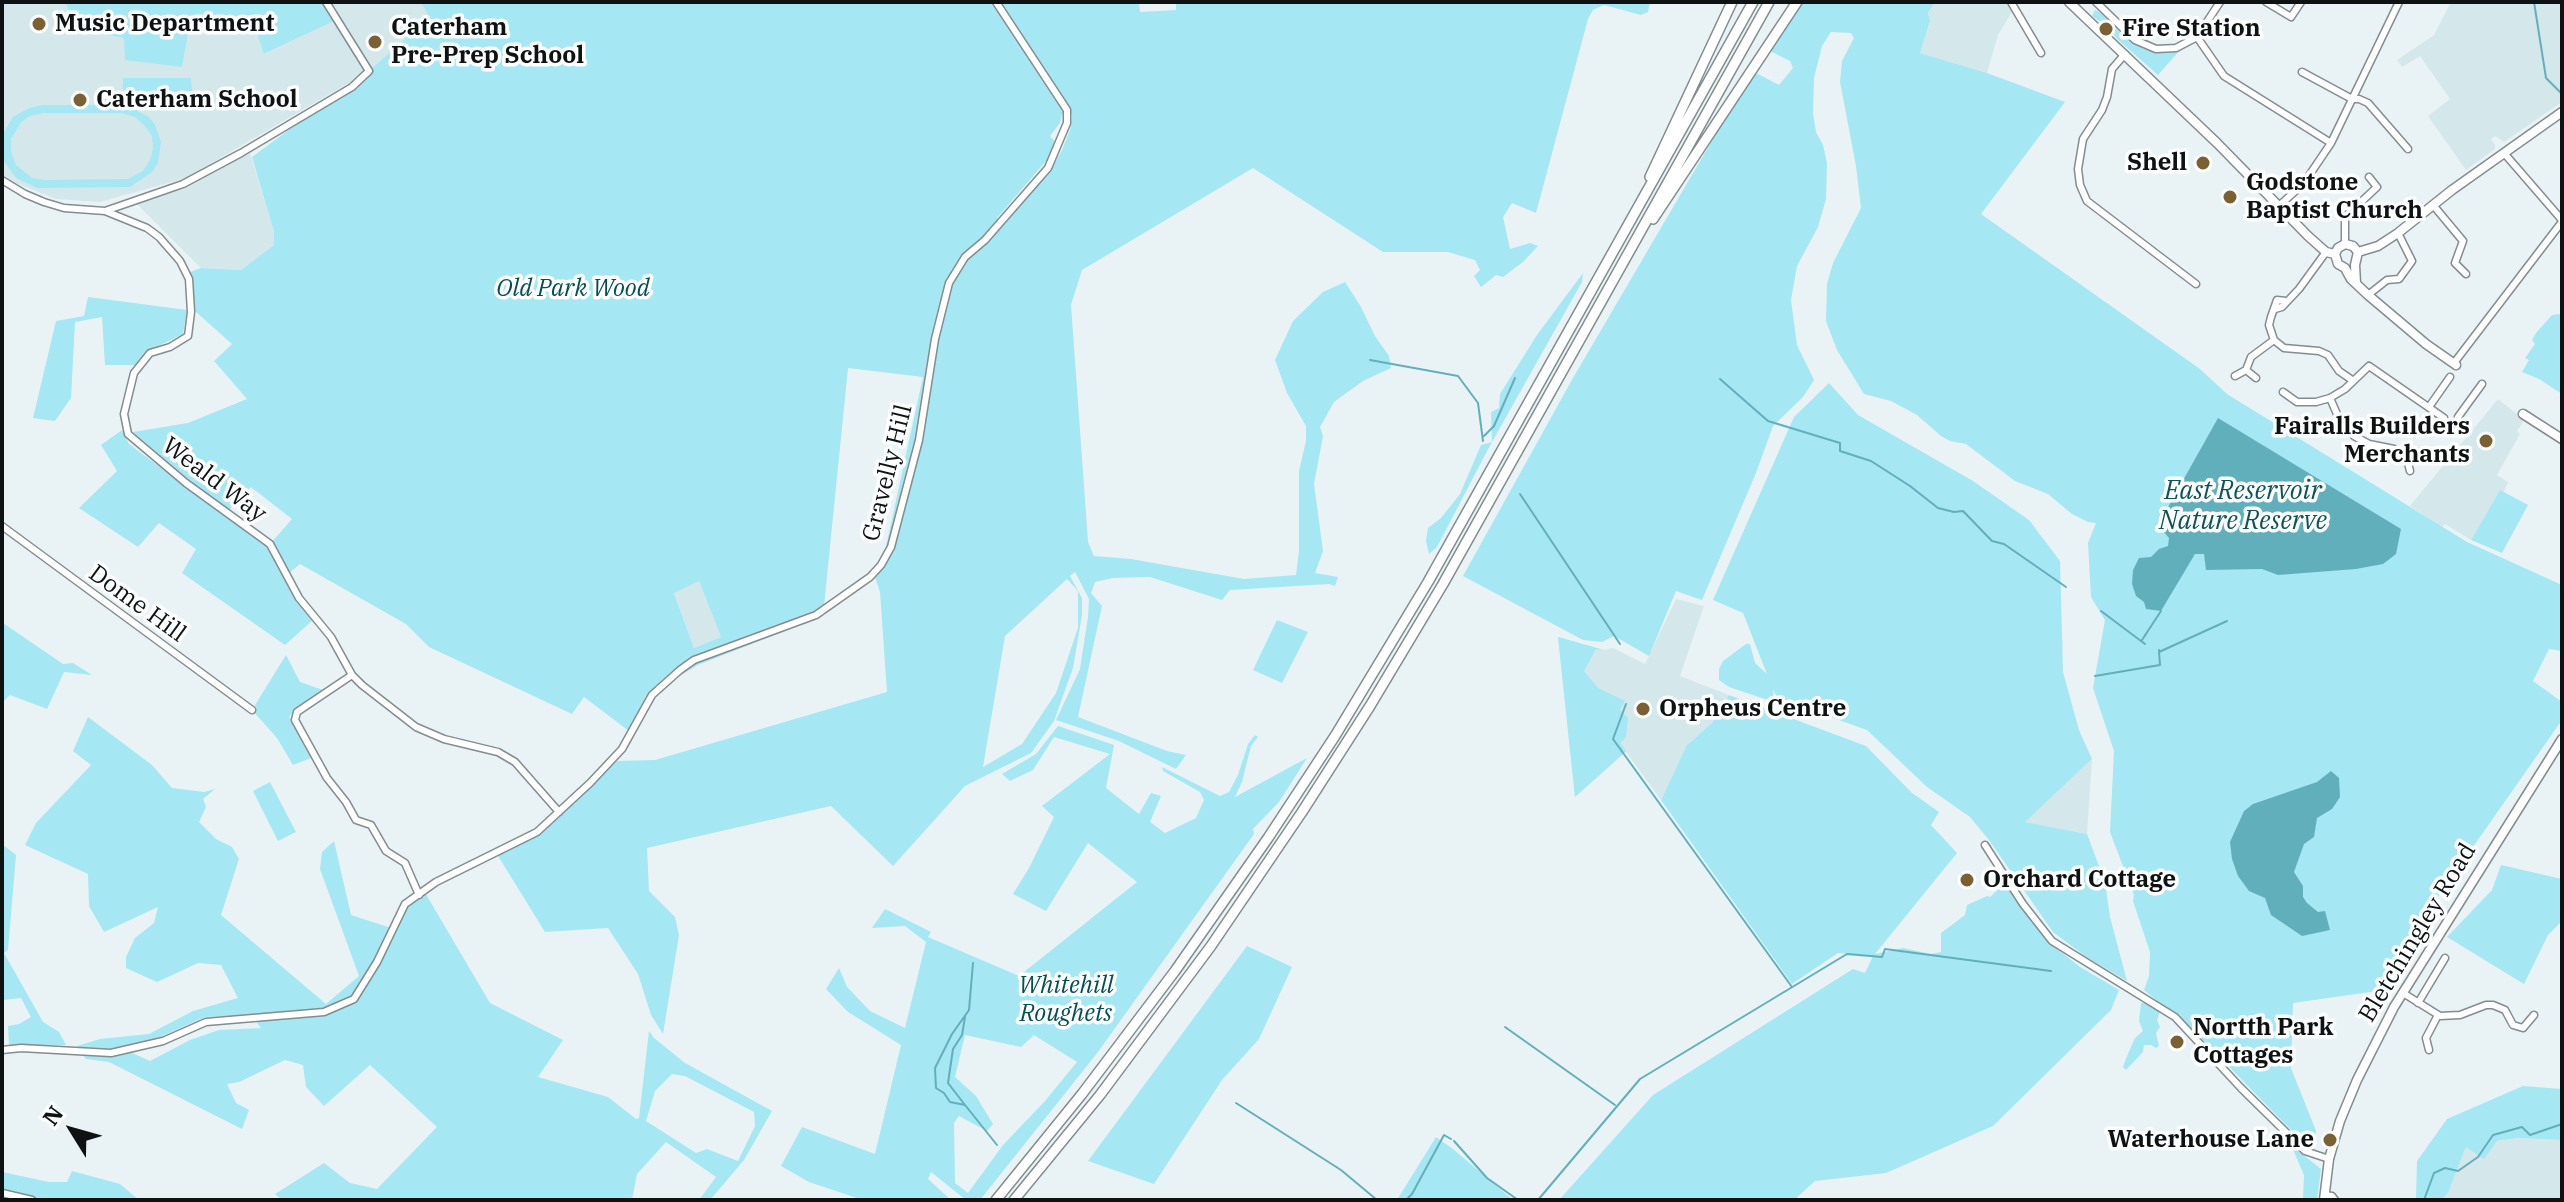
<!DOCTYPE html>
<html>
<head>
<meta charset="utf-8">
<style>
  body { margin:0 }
  #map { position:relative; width:2564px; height:1202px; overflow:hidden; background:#e9f3f5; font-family:"IBM Plex Serif",serif }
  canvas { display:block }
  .frame { position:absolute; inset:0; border:4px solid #0e1213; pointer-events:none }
  .north { position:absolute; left:32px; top:1090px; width:80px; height:80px; -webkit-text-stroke:6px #fdffff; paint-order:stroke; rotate:307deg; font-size:22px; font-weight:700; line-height:32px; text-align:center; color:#0e1213 }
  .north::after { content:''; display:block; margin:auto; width:28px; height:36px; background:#0e1213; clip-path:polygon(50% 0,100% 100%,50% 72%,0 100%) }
</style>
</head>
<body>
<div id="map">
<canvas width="2564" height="1202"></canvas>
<div class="frame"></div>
<div class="north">N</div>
</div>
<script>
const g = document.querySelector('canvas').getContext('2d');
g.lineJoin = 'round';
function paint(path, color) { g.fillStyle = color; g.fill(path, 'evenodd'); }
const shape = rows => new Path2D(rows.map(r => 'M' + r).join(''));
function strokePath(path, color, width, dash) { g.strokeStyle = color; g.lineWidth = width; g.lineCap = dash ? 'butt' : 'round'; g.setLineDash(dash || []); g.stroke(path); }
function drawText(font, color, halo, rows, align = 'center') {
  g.font = font + ' "IBM Plex Serif",serif'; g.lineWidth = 7; g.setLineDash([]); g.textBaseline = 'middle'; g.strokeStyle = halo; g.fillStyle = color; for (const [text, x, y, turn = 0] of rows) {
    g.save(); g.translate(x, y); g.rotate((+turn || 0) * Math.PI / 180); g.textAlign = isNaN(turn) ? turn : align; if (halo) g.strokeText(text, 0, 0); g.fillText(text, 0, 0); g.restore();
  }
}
const built = shape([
  [2,2,62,2,66,4,77,29,124,37,182,67,191,19,251,15,265,54,333,21,324,2,421,2,429,17,369,71,186,178,100,202,56,199,16,183,2,174],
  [1935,2,2018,2,1998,35,1987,73,1920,53,1930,22,1928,13],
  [2451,2,2562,2,2562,102,2504,142,2495,136,2491,139,2495,145,2495,149,2466,170,2428,116,2450,99,2420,56,2402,67,2397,60,2434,35],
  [250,153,274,232,274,245,241,270,201,268,137,204,184,189],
  [2498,399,2521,417,2523,422,2517,431,2520,434,2497,475,2508,482,2504,492,2500,490,2471,540,2445,524,2442,527,2410,506],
  [699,581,721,637,694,648,674,592],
  [1676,599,1704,606,1680,676,1729,695,1712,723,1688,744,1661,800,1626,752,1575,797,1558,637,1604,650,1613,648,1645,664],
  [2092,759,2087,834,2024,822],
  [2517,1138,2562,1140,2562,1200,2441,1200,2448,1193,2466,1147]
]);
const green = shape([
  [62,2,324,2,334,21,264,54,251,15,191,19,182,67,125,60,124,38,76,29,66,4],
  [421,2,1139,2,1140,12,1176,10,1176,2,1650,2,1648,12,1641,15,1604,5,1593,10,1588,19,1536,213,1512,203,1503,217,1510,249,1530,243,1538,246,1523,262,1503,277,1496,275,1481,287,1474,276,1480,270,1475,260,1448,252,1383,252,1253,168,1082,270,1071,305,1088,542,1094,556,1131,559,1244,579,1296,575,1299,551,1299,471,1306,441,1306,426,1287,393,1275,360,1293,321,1323,292,1345,282,1361,307,1375,336,1389,356,1391,368,1363,381,1334,402,1320,427,1323,436,1314,484,1323,551,1315,573,1338,577,1335,586,1329,584,1230,590,1222,600,1150,577,1113,578,1095,582,1091,593,1102,606,1078,717,1167,751,1186,755,1176,769,1119,741,1056,720,1080,669,1088,617,1089,599,1075,572,1070,576,1082,598,1082,615,1073,668,1054,721,1031,753,965,786,893,866,831,806,647,848,649,891,675,917,679,935,663,1034,651,1015,638,974,608,928,545,932,495,851,537,832,617,761,655,760,887,692,880,592,875,577,885,551,923,377,848,368,823,616,698,665,646,696,629,731,584,697,572,714,429,647,406,624,300,564,287,575,270,544,292,519,251,487,227,512,133,432,188,423,247,399,214,361,232,344,195,311,190,272,201,268,241,270,274,245,274,232,252,157,369,71,429,17],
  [1062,114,1072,114,1072,119,1070,130,1062,150,1052,168,1004,224,997,218,1059,146,1050,136,1060,123],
  [1067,579,1078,591,1078,628,1056,693,1022,744,983,767,1005,636],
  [699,581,721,637,694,648,674,593],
  [1802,2,1935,2,1928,13,1930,21,1920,53,1987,73,2065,102,1981,214,2200,369,2227,394,2467,542,2562,585,2562,651,2549,649,2533,681,2562,702,2562,720,2384,974,2384,990,2293,1003,2291,1068,2316,1131,2313,1145,2293,1132,2194,1031,2144,990,2149,976,2150,952,2133,901,2134,895,2110,832,2114,751,2093,688,2105,620,2091,597,2088,543,2096,523,2088,522,2072,514,2048,494,2015,481,1966,444,1950,441,1941,436,1917,415,1891,401,1864,394,1837,350,1826,321,1827,284,1833,263,1861,208,1856,166,1840,82,1842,61,1854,38,1851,33,1831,32,1822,46,1814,78,1813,113,1816,132,1823,145,1827,163,1826,199,1818,227,1797,266,1791,300,1797,345,1814,380,1803,397,1773,426,1756,473,1702,600,1676,591,1649,656,1614,636,1602,642,1583,640,1463,576,1573,378,1720,127,1756,73,1779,85,1793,68,1790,61,1770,51],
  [2095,10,2105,15,2110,23,2134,44,2146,50,2155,52,2181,49,2158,75,2116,38,2110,28,2092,16],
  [123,78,191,78,192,92,123,91],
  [126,105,149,117,155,125,161,142,158,163,152,172,130,187,37,188,16,178,4,161,3,134,13,117,29,108,43,105],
  [43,113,122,113,135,117,145,126,152,136,153,149,150,160,143,171,128,179,44,180,32,178,16,165,11,152,11,139,21,122,30,116],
  [1583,273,1582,282,1492,442,1485,455,1437,547,1429,554,1426,541,1428,528,1441,518,1460,494,1481,445,1492,442,1491,412,1499,408,1500,394,1537,335],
  [88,297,187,310,183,334,144,353,135,365,105,365,102,317,75,322,71,398,55,421,33,418,56,321,84,316],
  [2559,314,2562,316,2562,394,2539,379,2522,372,2529,360,2525,358,2535,344,2532,340,2536,333,2552,315],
  [1829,383,1858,415,1973,481,2029,520,2060,561,2063,672,2079,730,2092,759,2025,822,2087,834,2105,882,2110,917,2127,981,2085,956,2053,932,1989,840,1970,817,1927,787,1867,730,1777,698,1773,689,1774,702,1729,687,1719,680,1719,669,1723,661,1746,644,1750,644,1755,663,1767,674,1743,613,1713,600,1794,417],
  [122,430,129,444,267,547,279,570,313,620,285,645,182,573,196,549,159,523,138,547,79,508,117,471,101,445],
  [2500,490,2528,505,2502,553,2471,540],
  [1277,620,1308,632,1282,683,1253,670],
  [3,623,63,664,73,663,92,675,64,672,47,709,10,695,2,703],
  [1558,637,1604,650,1596,649,1584,671,1598,688,1625,701,1620,710,1628,718,1626,737,1620,743,1626,751,1575,797],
  [286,655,300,682,323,690,289,716,311,758,293,765,277,738,252,710],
  [1729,695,1866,746,1912,793,1939,812,1931,825,1957,853,1875,954,1903,948,1931,954,1941,952,1941,933,1965,915,1967,905,1987,896,1990,897,2004,884,2051,944,2080,967,2119,990,2111,1010,1993,1126,1886,1173,1815,1181,1794,1200,1559,1200,1653,1095,1853,969,1865,973,1873,956,1838,953,1792,984,1661,800,1687,745,1712,723],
  [88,717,152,765,172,788,204,792,215,789,203,799,206,807,199,822,216,839,232,847,239,859,221,915,326,1004,359,976,320,869,322,852,334,841,351,915,391,928,405,904,424,891,490,1003,563,1040,538,1077,608,1097,636,1119,639,1118,649,1031,654,1038,685,1063,772,1111,744,1160,710,1200,699,1200,716,1177,666,1142,637,1174,632,1200,282,1200,275,1194,324,1163,350,1183,377,1189,437,1127,370,1065,324,1106,306,1087,303,1065,285,1060,239,1082,227,1084,236,1103,249,1110,242,1129,109,1062,86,1059,77,1046,100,1039,149,1034,193,1011,238,998,221,965,198,963,157,982,126,968,126,957,135,938,154,923,158,907,104,932,89,906,88,874,25,845,36,823,91,765,73,751],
  [251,1015,261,1028,219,1030,190,1040,150,1061,121,1048,160,1037,205,1017],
  [672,1074,685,1076,754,1112,755,1126,738,1161,707,1149,696,1153,646,1121,655,1091],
  [1058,726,1114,745,1106,788,1139,814,1151,793,1161,796,1150,822,1165,833,1196,818,1204,800,1200,792,1163,771,1162,767,1220,796,1229,792,1238,775,1248,744,1255,735,1258,737,1251,746,1242,782,1235,797,1307,758,1279,802,1253,829,1254,834,1098,1052,980,1200,966,1200,931,1172,928,1179,951,1200,863,1200,809,1182,781,1166,802,1127,875,1154,901,1045,848,1012,826,989,839,968,847,987,870,1011,905,1028,926,942,905,926,872,928,885,909,931,932,928,937,1019,976,1137,882,1088,843,1046,911,1013,894,1029,868,1054,817,1042,806,1110,754,1054,737,1033,770,1010,781,1002,774,1036,754],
  [965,1035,1021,1047,1034,1035,1077,1062,1045,1101,1003,1145,968,1193,955,1183,954,1123,959,1116,987,1131,993,1124,976,1096,955,1077],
  [270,782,296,832,278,841,253,791],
  [2,844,16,855,8,950,4,953,43,1022,59,1032,66,1045,9,1045,8,1026,19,1024,31,1017,21,998,3,1000,2,993],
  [2501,865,2562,879,2562,921,2548,935,2524,984,2447,937,2492,890],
  [1247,946,1292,967,1259,1039,1222,1080,1154,1184,1088,1161],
  [2141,1003,2144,1003,2160,1012,2157,1020,2160,1027,2156,1033,2159,1046,2156,1048,2151,1045,2144,1045,2143,1052,2126,1070,2123,1067,2127,1056,2135,1038,2143,1031,2139,1021],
  [2523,1086,2562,1089,2562,1140,2517,1138,2497,1141,2484,1159,2466,1147,2448,1193,2441,1200,2416,1200,2417,1161,2447,1119],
  [1436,1137,1453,1149,1513,1200,1397,1200],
  [2291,1145,2321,1169,2317,1200,2303,1200,2304,1175],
  [72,1171,120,1184,139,1200,2,1200,2,1172,49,1182,67,1182]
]);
const water = shape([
  [2218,418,2401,529,2396,554,2383,564,2356,569,2278,575,2262,569,2206,570,2204,554,2195,554,2161,611,2146,609,2144,602,2136,596,2132,584,2133,570,2139,558,2151,557,2159,549,2168,546,2169,538,2158,525],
  [2331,771,2339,778,2340,797,2332,809,2317,818,2314,837,2304,844,2294,872,2303,886,2303,897,2307,903,2318,912,2325,911,2330,930,2302,936,2271,915,2265,898,2249,891,2238,876,2232,859,2230,842,2244,811,2253,804,2317,782]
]);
const stream = shape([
  [2534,2,2546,78,2562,94],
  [1370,360,1458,376,1478,403,1483,441],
  [1720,379,1768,421,1840,443,1840,451,1871,461,1910,486,1938,508,1954,512,1963,511,1992,541,2004,544,2066,587],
  [1484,436,1494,426,1515,378],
  [1520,494,1620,644],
  [2101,611,2145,644],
  [2142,640,2161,611],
  [2159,650,2159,652,2227,621],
  [2095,676,2160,665,2159,652],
  [1626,704,1613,739,1792,987],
  [973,963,969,1010,952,1034,935,1068,936,1088,944,1093,950,1102,965,1105,997,1145],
  [965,1017,962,1035,953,1049,948,1083,965,1105],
  [1505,1027,1615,1105],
  [1236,1103,1341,1170,1377,1200],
  [1454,1141,1487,1178,1518,1200],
  [1406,1200,1412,1194,1444,1135,1451,1139],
  [1538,1200,1640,1079,1847,954,1882,957,1885,949,2051,971],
  [2424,1200,2434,1173,2445,1168,2458,1171,2478,1157,2493,1135,2522,1127,2530,1135,2562,1124]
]);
const minor = shape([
  [2011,2,2041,53],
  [2096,2,2135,40,2156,49,2176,48,2197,37,2220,2],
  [2266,2,2291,17,2301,2],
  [2197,37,2224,76,2331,143,2304,183,2280,205],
  [2125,54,2112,69,2107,97,2102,110,2083,139,2078,169,2080,185,2087,201,2196,284],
  [2302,72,2352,99,2359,99,2368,103,2408,149],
  [2331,143,2399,2],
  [2,180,25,194,44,202,64,208,105,211,183,184,241,153,352,87,369,71,326,2],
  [2433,205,2463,241,2455,263,2466,274],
  [105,211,147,228,159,237,180,261,189,279,191,312,188,336,170,347,150,353,134,373,124,414,128,434,186,483,270,544,299,598,331,637,352,675,362,685,416,727,444,739,498,752,515,762,559,812],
  [2345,244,2345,217,2377,187,2369,177],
  [2368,295,2387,280,2399,279,2412,261,2398,233],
  [2286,301,2277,300,2271,317,2269,325,2274,340,2284,348,2319,351,2328,355,2339,371,2352,380],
  [2275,309,2282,307,2299,289,2326,252],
  [2454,363,2561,223,2562,220,2504,153],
  [2235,376,2246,370],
  [2256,378,2246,370,2251,357,2274,340],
  [2283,392,2297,402,2316,402,2330,398,2345,389,2369,366,2444,418],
  [2330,398,2340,421,2354,436,2369,444,2394,449,2407,459,2410,471],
  [2429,407,2450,377],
  [2458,417,2482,384],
  [2407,459,2419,452],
  [2,526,252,710],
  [352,675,297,712,295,720,327,778,346,802,356,820,371,825,386,851,405,863,419,895],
  [1985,845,2023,904,2052,941,2175,1017,2241,1088,2305,1151,2329,1159],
  [2403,993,2440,1016,2460,1015,2486,1005,2493,1005,2505,1010,2513,1025,2523,1028,2534,1015],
  [2418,1003,2445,958],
  [2,1050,21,1048,111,1053,163,1041,206,1022,324,1012,354,999,377,962,405,904,436,882,537,832,590,783,622,749,652,695,680,670,694,660,816,615,870,577,881,565,891,547,919,440,935,339,949,283,965,257,985,240,1048,168,1067,123,1067,110,996,2],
  [2429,1050,2426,1038,2438,1015],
  [2,1193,32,1200],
  [2324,1195,2332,1196,2335,1200]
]);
const major = shape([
  [2069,2,2217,143,2308,236,2326,252,2335,254],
  [2358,252,2378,246,2398,233,2452,190,2562,112],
  [2335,254,2338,264,2345,268,2351,279,2368,295,2426,344,2456,365],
  [2335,254,2338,248,2345,244,2353,246,2358,252],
  [2356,283,2355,265,2358,252],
  [2523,414,2562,439],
  [2324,1200,2329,1159,2340,1121,2357,1080,2394,1007,2562,739]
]);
const highway = shape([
  [1650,177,1732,2],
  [1653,219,1797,2],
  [996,1200,1082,1094,1175,971,1268,838,1335,736,1428,582,1753,2],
  [1014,1200,1100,1095,1211,946,1302,812,1370,706,1443,584,1769,2]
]);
const markers = [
  [39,24,8,"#7a6032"],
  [2106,29,8,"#7a6032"],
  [375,42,8,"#7a6032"],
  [80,100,8,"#7a6032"],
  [2203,163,8,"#7a6032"],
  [2230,197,8,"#7a6032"],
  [2486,441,8,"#7a6032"],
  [1643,709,8,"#7a6032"],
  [1967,880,8,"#7a6032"],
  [2177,1042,8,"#7a6032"],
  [2330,1140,8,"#7a6032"]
];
const poiNames = [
  ["Music Department",55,24],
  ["Caterham",391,28],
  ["Pre-Prep School",391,56],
  ["Fire Station",2122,29],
  ["Caterham School",96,100],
  ["Shell",2187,163,"right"],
  ["Godstone",2246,183],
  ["Baptist Church",2246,211],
  ["Fairalls Builders",2470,427,"right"],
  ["Merchants",2470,455,"right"],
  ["Orpheus Centre",1659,709],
  ["Orchard Cottage",1983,880],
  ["Nortth Park",2193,1028],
  ["Cottages",2193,1056],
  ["Waterhouse Lane",2314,1140,"right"]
];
const parkNames = [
  ["Old Park Wood",573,289],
  ["Whitehill",1066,986],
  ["Roughets",1066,1014]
];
const streetNames = [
  ["Gravelly Hill",888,473,-76],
  ["Weald Way",214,480,37],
  ["Dome Hill",137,604,36],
  ["Bletchingley Road",2418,933,-59]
];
const waterNames = [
  ["East Reservoir",2243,491],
  ["Nature Reserve",2243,521]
];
paint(built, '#d4e8ec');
paint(green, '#a5e7f3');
paint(water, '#62afbc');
strokePath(stream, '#62afbc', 2);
strokePath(minor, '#838c8e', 9);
strokePath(major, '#838c8e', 11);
strokePath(highway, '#838c8e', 12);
strokePath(minor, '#fff', 6);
strokePath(major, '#fff', 8);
strokePath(highway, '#fff', 9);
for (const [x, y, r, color] of markers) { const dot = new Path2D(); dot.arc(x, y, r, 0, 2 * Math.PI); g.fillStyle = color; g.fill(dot); strokePath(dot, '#fdffff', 3); }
drawText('bold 24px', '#0e1213', '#fdffff', poiNames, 'left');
drawText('italic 24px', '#044e57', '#fdffff', parkNames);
drawText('24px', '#0e1213', '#fdffff', streetNames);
drawText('italic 26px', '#0d535c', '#fdffff', waterNames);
</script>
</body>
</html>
